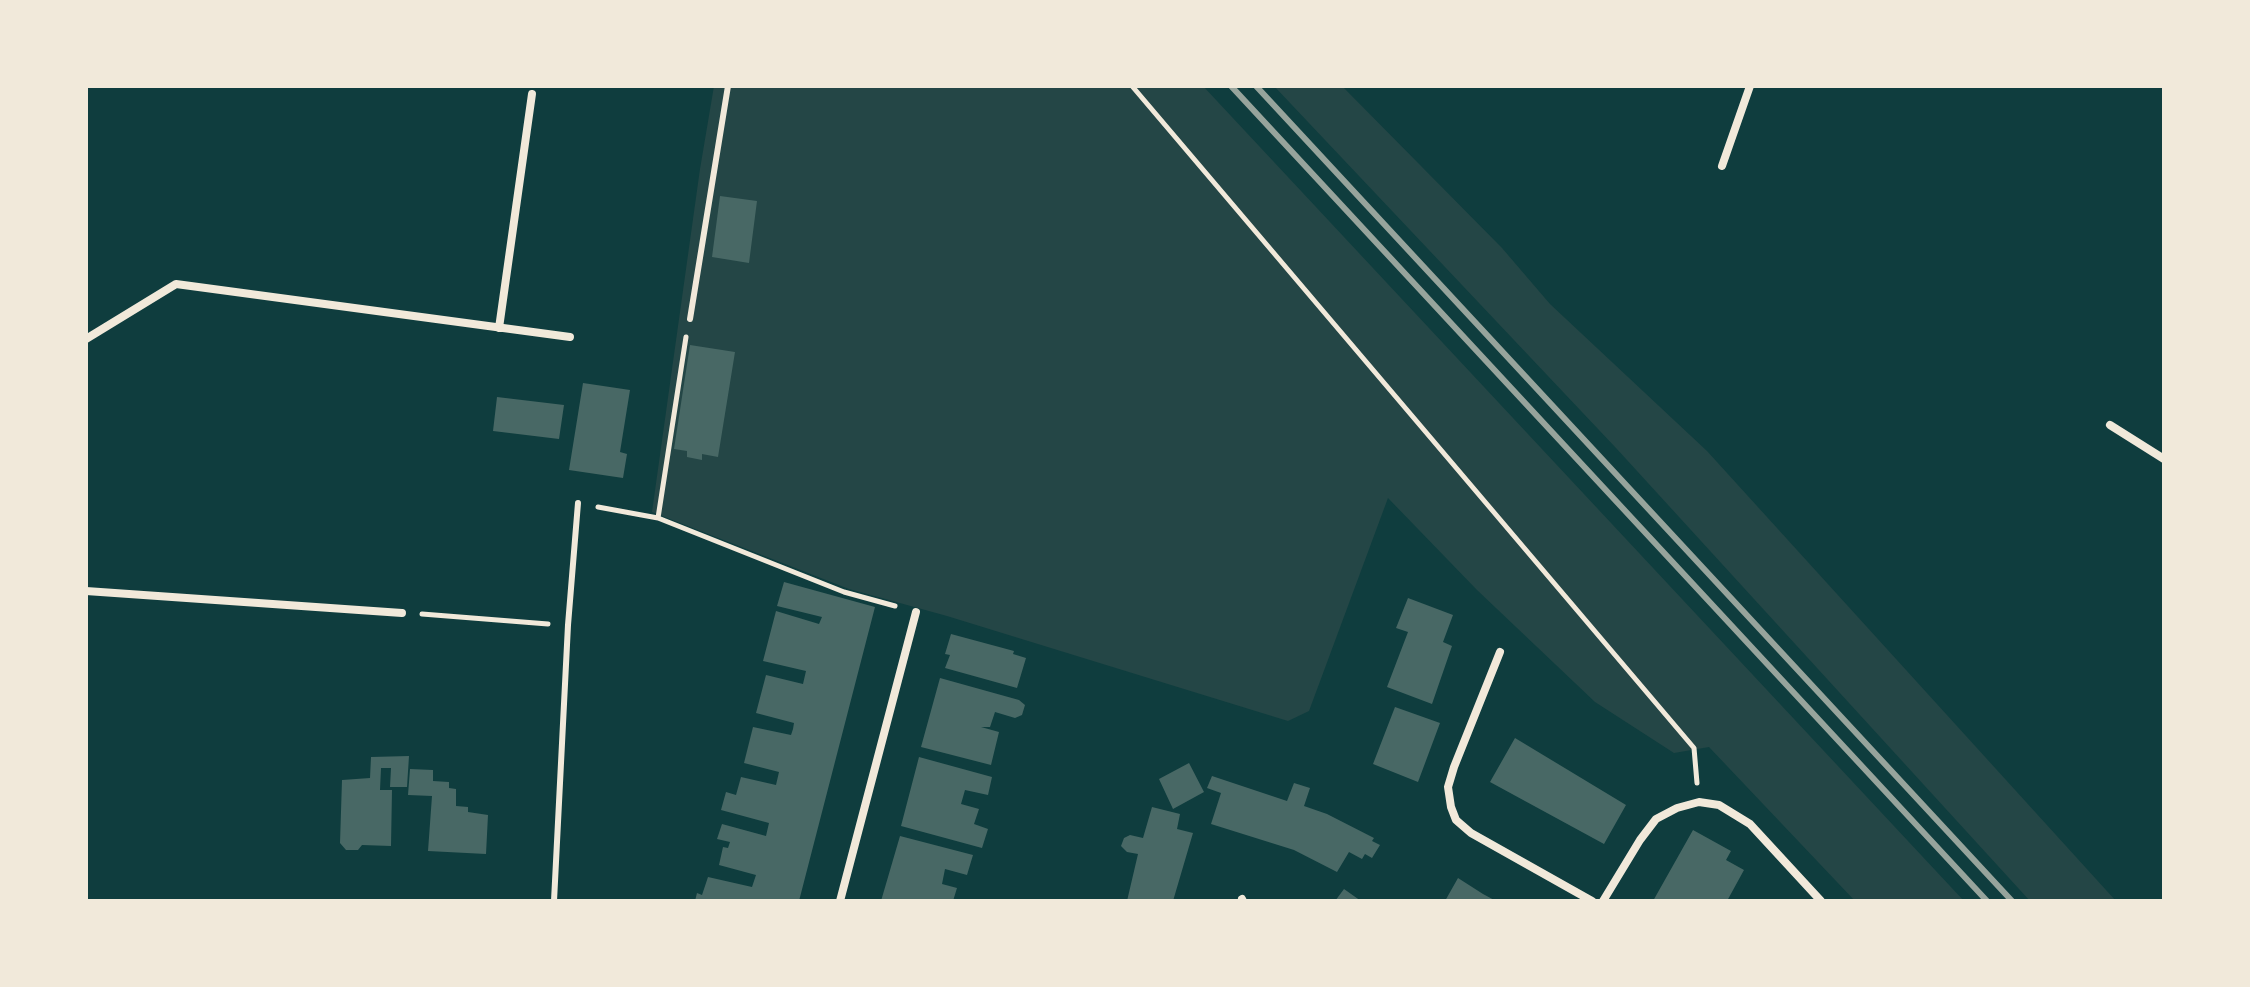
<!DOCTYPE html>
<html>
<head>
<meta charset="utf-8">
<style>
  body { margin:0 }
  #map { position:relative; width:2250px; height:987px; overflow:hidden; background:#0f3d3e; font-family:Poppins,sans-serif }
  canvas { display:block }
  .frame { position:absolute; inset:0; border:88px solid #f1e9da; pointer-events:none }
</style>
</head>
<body>
<div id="map">
<canvas width="2250" height="987"></canvas>
<div class="frame"></div>
</div>
<script>
const g = document.querySelector('canvas').getContext('2d');
g.lineJoin = 'round';
function paint(path, color) { g.fillStyle = color; g.fill(path, 'evenodd'); }
const shape = rows => new Path2D(rows.map(r => 'M' + r).join(''));
function strokePath(path, color, width, dash) { g.strokeStyle = color; g.lineWidth = width; g.lineCap = dash ? 'butt' : 'round'; g.setLineDash(dash || []); g.stroke(path); }
const green = shape([
  [714,86,1203,86,1964,901,1855,901,1709,747,1674,753,1595,702,1477,590,1388,498,1309,711,1288,721,947,616,849,589,652,512,700,169],
  [1274,86,1342,86,1502,248,1550,304,1707,451,2116,901,2030,901,1616,448]
]);
const building = shape([
  [720,196,757,201,749,263,712,257],
  [690,345,735,352,718,457,702,454,702,460,687,457,687,451,674,449],
  [583,383,630,390,620,452,627,454,623,478,569,470],
  [497,397,564,405,559,439,493,431],
  [784,582,875,607,799,901,695,901,697,893,702,895,708,877,752,887,756,875,719,865,723,847,728,848,730,842,717,839,722,824,766,836,769,823,721,810,726,792,736,795,741,777,776,785,779,772,744,763,753,727,791,735,793,729,794,723,756,713,766,675,803,684,806,671,763,661,776,611,819,624,822,617,777,606],
  [1408,598,1453,615,1443,642,1452,646,1432,704,1387,687,1408,632,1396,628],
  [951,634,1014,651,1013,654,1026,658,1017,688,945,668,950,655,945,654],
  [940,678,1019,700,1025,705,1022,715,1015,718,995,712,990,727,981,727,999,732,991,765,921,747],
  [1395,707,1440,723,1418,782,1373,764],
  [1515,738,1626,805,1604,844,1490,782],
  [409,756,407,787,390,787,391,768,381,768,380,790,392,790,391,846,362,845,358,850,346,850,340,843,342,780,370,778,371,757],
  [919,757,992,777,988,795,965,790,961,804,979,809,974,824,988,829,982,848,901,826],
  [1189,763,1204,792,1173,809,1159,779],
  [410,769,433,770,433,781,449,782,449,788,456,789,456,806,468,807,468,812,488,815,486,854,428,851,432,796,408,795],
  [1212,776,1287,801,1294,783,1310,788,1304,806,1327,814,1374,838,1372,841,1380,845,1372,858,1365,854,1362,859,1349,852,1337,872,1294,850,1211,824,1221,793,1207,788],
  [1152,807,1180,814,1177,829,1193,833,1173,901,1127,901,1138,854,1127,852,1121,846,1124,838,1130,835,1143,838],
  [1693,830,1731,851,1726,860,1744,870,1727,901,1653,901],
  [900,836,973,855,967,875,945,869,942,884,957,888,953,901,881,901],
  [1458,878,1483,894,1496,901,1445,901],
  [1344,889,1361,901,1335,901]
]);
const path = shape([
  [1132,86,1694,748,1697,783],
  [598,507,658,518,844,592,895,606],
  [658,518,686,337],
  [422,614,548,624]
]);
const service = shape([
  [690,319,728,86],
  [554,901,568,625,578,503]
]);
const minor = shape([
  [1722,166,1750,86],
  [499,328,532,94],
  [86,339,176,284,570,337],
  [2110,425,2164,459],
  [86,591,402,613],
  [1500,652,1454,767,1448,787,1451,807,1456,820,1471,833,1592,901],
  [1242,899,1243,901],
  [840,901,916,612],
  [1603,901,1640,840,1656,819,1677,808,1699,802,1719,805,1750,824,1821,901]
]);
const rail = shape([
  [1231,86,1987,901],
  [1256,86,2012,901]
]);
paint(green, '#244646');
paint(building, '#486865');
strokePath(path, '#f1e9da', 5);
strokePath(service, '#f1e9da', 6);
strokePath(minor, '#f1e9da', 8);
strokePath(rail, '#97a49c', 6);
</script>
</body>
</html>
